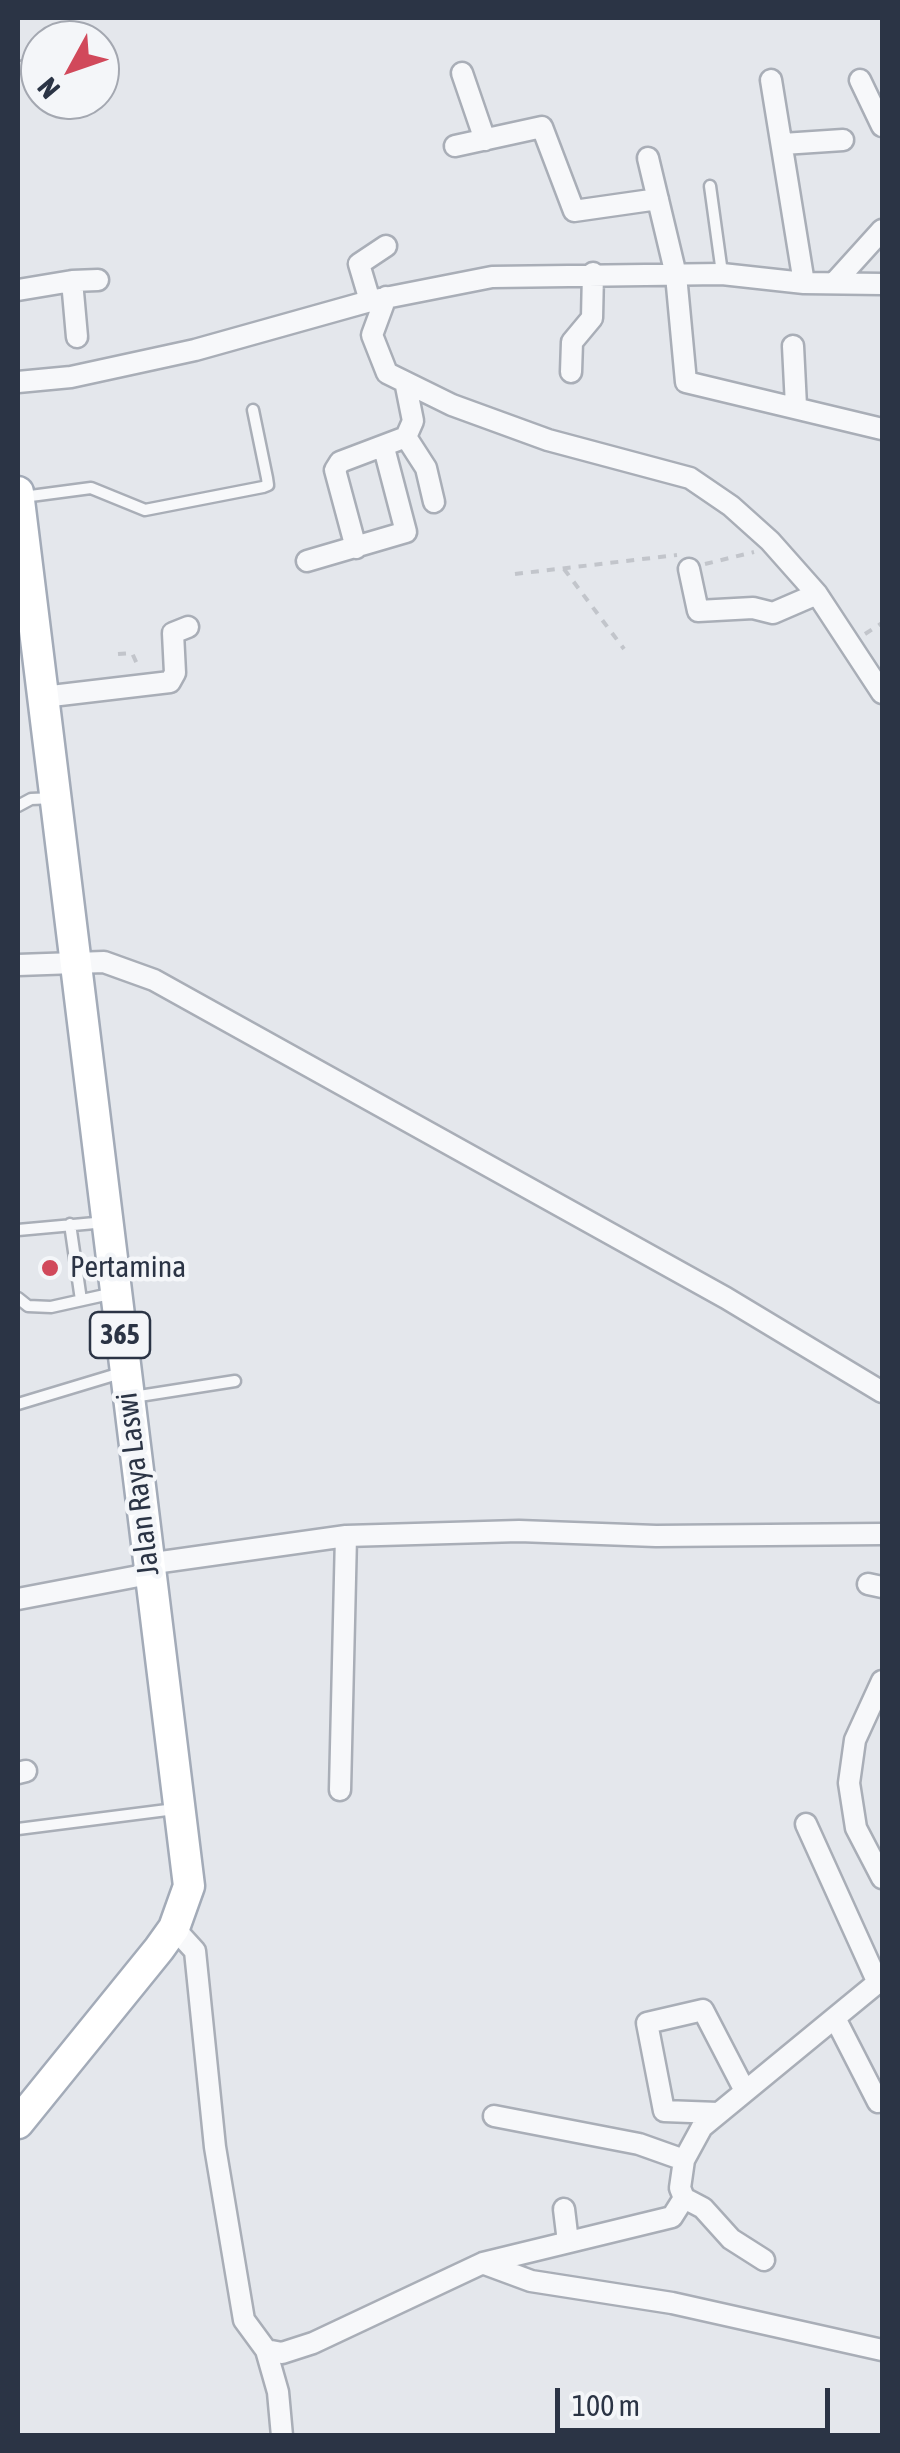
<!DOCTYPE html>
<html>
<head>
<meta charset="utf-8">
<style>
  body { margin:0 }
  #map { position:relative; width:900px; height:2453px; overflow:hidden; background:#e4e7ec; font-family:"Asap Condensed",sans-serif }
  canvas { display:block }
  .frame { position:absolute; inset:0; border:20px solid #2b3445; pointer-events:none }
  .north { position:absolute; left:20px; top:20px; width:100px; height:100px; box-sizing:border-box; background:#f4f6f9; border:2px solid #a4a8b1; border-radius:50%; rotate:230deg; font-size:28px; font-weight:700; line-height:40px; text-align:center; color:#2b3445 }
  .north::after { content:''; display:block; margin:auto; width:35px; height:45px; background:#d1495b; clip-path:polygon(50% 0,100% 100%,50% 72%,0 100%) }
  .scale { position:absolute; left:555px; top:2388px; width:275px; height:45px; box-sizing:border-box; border:5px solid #2b3445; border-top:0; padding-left:12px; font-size:30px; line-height:35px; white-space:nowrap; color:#2b3445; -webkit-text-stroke:8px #f4f6f9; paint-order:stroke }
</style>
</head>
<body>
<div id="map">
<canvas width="900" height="2453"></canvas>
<div class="frame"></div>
<div class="north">N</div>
<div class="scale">100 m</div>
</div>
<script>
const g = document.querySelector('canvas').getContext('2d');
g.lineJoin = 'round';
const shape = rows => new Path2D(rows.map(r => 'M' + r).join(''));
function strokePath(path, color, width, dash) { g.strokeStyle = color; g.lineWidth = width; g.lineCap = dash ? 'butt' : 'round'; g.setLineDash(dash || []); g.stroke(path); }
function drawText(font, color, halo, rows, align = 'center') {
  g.font = font + ' "Asap Condensed",sans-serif'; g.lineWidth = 9; g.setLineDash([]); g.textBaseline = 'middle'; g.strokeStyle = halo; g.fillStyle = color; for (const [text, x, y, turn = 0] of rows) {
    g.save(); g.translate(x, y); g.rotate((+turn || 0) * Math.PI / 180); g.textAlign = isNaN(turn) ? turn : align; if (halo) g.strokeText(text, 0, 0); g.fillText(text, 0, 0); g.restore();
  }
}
const path = shape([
  [705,564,754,552],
  [564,569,624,649],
  [515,574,677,555],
  [865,634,882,623],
  [118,654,132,653,138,666]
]);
const service = shape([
  [18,68,40,61],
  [710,186,722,273],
  [23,497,91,488,145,510,263,487,268,485,267,478,253,410],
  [18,806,31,799,54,798],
  [70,1224,81,1300],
  [18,1230,106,1222],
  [18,1298,28,1306,51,1307,114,1293],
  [133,1397,235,1381],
  [18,1404,124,1372],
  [18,1829,175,1809]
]);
const minor = shape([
  [462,73,485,140],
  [771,80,804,283],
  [860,80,882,126],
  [783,144,843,140],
  [455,146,542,127,574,211,658,199],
  [648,158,676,275,686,382,882,429],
  [72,281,98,280],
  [835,282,882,230],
  [18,290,72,281,77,337],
  [386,297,372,335,387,373,452,405,548,440,690,478,731,506,770,541,817,594,882,693],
  [370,301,359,264,386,246],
  [793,346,796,406],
  [571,372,572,342,592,318,593,273],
  [18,382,71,377,195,350,370,301,492,277,722,274,804,283,882,284],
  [406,437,426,468,434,502],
  [356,548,335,470,340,462,406,437,413,421,406,386],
  [307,561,406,532,384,448],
  [689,569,698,611,753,608,773,613,817,594],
  [43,697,170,682,175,673,173,633,188,627],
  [18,965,104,962,154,980,726,1298,882,1392],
  [147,1564,346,1536,519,1531,656,1536,882,1534],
  [868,1584,882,1587],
  [18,1599,149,1574],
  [882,1681,855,1740,849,1783,856,1828,882,1878],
  [18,1773,26,1771],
  [340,1790,346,1536],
  [806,1824,878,1983],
  [174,1928,195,1951,215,2147,244,2320,266,2350,278,2392,282,2436],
  [835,2018,878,2102],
  [718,2113,664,2111,647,2023,703,2010,745,2091],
  [494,2116,639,2144,684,2160],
  [684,2198,703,2208,731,2239,764,2260],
  [564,2209,568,2242],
  [485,2264,531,2281,672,2303,882,2350],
  [266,2350,282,2353,313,2343,483,2263,672,2217,684,2198,680,2188,684,2160,702,2127,882,1979]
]);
const primary = shape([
  [18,492,189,1886,174,1928,159,1949,18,2123]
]);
const markers = [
  [50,1268,10,"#d1495b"]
];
const shields = [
  [120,1335,60]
];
const shieldNames = [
  ["365",120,1335]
];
const poiNames = [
  ["Pertamina",70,1268]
];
const streetNames = [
  ["Jalan Raya Laswi",138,1484,-97]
];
strokePath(service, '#a9aeb7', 15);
strokePath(minor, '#a9aeb7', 25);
strokePath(primary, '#a3abb8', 35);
strokePath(path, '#c2c5cb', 4, [8, 8]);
strokePath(service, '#f7f8fa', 10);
strokePath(minor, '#f7f8fa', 20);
strokePath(primary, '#fff', 30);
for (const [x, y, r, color] of markers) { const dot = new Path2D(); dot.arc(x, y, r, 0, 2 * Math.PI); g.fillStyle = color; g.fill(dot); strokePath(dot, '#f4f6f9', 4); }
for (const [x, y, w] of shields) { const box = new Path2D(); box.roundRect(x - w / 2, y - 23, w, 46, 8); g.fillStyle = '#f4f6f9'; g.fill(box); strokePath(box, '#2b3445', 2.5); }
drawText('bold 28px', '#2b3445', null, shieldNames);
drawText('30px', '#2b3445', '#f4f6f9', poiNames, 'left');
drawText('30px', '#2b3445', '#f4f6f9', streetNames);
</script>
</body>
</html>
